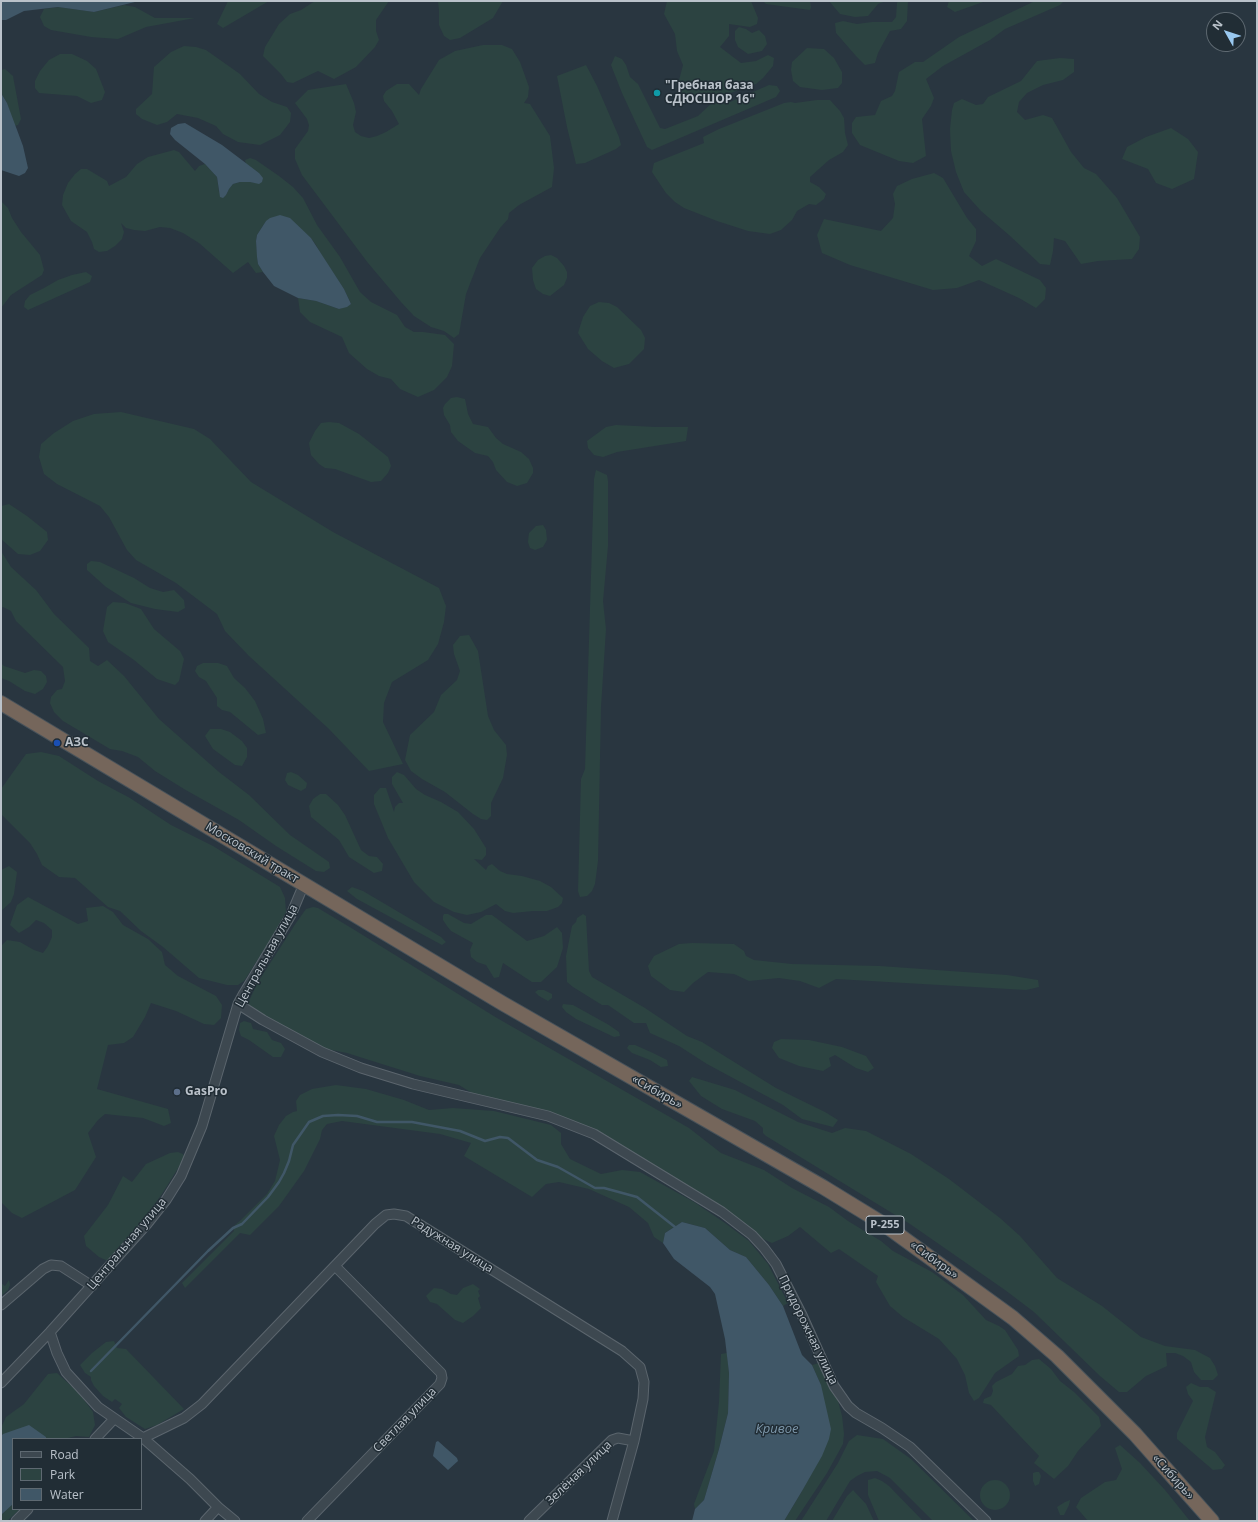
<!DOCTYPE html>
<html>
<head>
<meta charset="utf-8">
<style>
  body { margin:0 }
  #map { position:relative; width:1258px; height:1522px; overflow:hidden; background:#293640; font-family:"Open Sans",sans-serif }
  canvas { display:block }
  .frame { position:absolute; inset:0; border:2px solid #bac2ca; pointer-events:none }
  .legend { position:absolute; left:12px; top:1438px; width:130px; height:72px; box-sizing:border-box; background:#212d35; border:1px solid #5e6971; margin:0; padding:5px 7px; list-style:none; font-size:12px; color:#bac2ca }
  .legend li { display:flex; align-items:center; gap:8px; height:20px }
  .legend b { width:20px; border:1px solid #5e6971 }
  .north { position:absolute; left:1206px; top:12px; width:40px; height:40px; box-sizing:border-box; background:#212d35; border:1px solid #5e6971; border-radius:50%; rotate:309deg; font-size:11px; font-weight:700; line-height:16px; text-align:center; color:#bac2ca }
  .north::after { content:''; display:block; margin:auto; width:14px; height:18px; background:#99c8ef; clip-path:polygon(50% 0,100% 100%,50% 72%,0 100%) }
</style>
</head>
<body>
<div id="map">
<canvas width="1258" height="1522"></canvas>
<div class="frame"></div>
<ul class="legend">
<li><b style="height:5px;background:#3d4850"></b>Road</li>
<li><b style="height:11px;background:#2c4341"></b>Park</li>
<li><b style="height:11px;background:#405767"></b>Water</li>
</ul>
<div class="north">N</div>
</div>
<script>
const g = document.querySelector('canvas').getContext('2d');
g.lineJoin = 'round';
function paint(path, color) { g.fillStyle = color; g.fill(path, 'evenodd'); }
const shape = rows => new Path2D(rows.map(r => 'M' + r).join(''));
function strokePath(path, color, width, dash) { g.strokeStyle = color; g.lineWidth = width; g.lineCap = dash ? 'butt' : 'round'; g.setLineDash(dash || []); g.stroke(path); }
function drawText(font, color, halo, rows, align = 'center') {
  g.font = font + ' "Open Sans",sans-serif'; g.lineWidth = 3; g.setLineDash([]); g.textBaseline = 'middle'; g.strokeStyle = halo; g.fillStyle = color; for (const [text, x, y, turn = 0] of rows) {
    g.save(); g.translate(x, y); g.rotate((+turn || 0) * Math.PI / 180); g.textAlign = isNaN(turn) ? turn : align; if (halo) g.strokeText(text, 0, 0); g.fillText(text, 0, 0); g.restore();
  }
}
const green = shape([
  [228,1,269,1,223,28,217,24],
  [315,1,389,1,376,20,376,31,379,40,375,47,356,67,334,79,318,71,293,83,287,82,281,74,263,56,265,47,279,24,290,14,301,10],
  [438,1,503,1,493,18,460,38,450,40,444,36,439,25,439,10],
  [667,1,751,1,758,18,757,24,750,27,729,24,729,36,720,47,741,63,756,61,768,55,774,58,773,66,763,78,756,84,728,94,715,97,703,97,686,103,679,98,677,88,683,65,677,51,675,34,664,14],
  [763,1,810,1,811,7,810,10,766,4],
  [829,1,886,1,878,4,868,16,855,17,840,14],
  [898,1,908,1,907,21,901,29,890,31,878,53,875,63,865,65,856,56,836,33,835,23,843,21,857,24,872,22,892,22,896,17,897,3],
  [949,1,986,1,955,12,947,7],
  [1035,1,1064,1,1060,5,1005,29,990,40,943,66,926,79,934,98,931,106,922,119,926,156,913,163,899,161,860,145,852,133,852,123,856,117,875,115,881,101,892,96,895,91,899,72,915,62,923,62,959,37],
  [124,5,135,7,155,18,195,18,146,27,118,39,91,37,51,30,44,26,40,17,44,9,59,7,94,12],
  [739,27,746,29,752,33,759,30,765,36,767,44,762,51,748,54,738,47,735,40,735,31],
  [483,45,502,45,512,49,520,62,529,87,528,97,524,103,530,104,550,136,554,168,552,187,519,205,509,213,508,219,500,228,480,258,466,294,459,334,454,338,444,331,431,327,414,316,401,302,368,263,302,175,295,159,295,149,308,131,309,125,307,119,295,103,308,90,346,84,354,103,356,112,353,125,355,132,361,136,369,138,377,136,386,132,399,124,392,111,384,101,383,96,386,91,397,84,409,84,419,95,421,89,439,60,455,51],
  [184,46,196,47,206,50,240,74,259,94,272,102,287,107,291,113,290,122,280,135,260,145,238,142,223,134,216,126,198,118,177,114,167,122,157,125,142,119,136,114,136,109,152,94,154,67,171,52],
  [807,48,824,49,834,58,842,72,842,83,838,88,822,90,800,87,793,81,791,70,792,62],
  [60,54,72,54,87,61,96,69,105,92,102,100,91,103,77,96,39,93,35,88,35,81,40,71,49,60],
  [615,56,622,59,626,65,630,77,638,84,660,128,665,129,698,116,715,100,722,99,730,102,769,85,777,86,780,91,776,97,652,150,647,147,622,93,611,65],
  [1060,58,1074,59,1074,72,1063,80,1043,85,1027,93,1019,102,1017,112,1025,120,1043,115,1052,118,1071,152,1084,168,1096,174,1117,198,1140,237,1139,249,1132,259,1098,261,1081,264,1065,241,1054,238,1053,251,1050,265,1040,264,1009,235,981,211,964,192,956,172,951,151,950,129,952,110,954,103,962,99,976,105,983,104,988,97,1021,81,1037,61],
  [586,65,597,86,619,137,621,145,616,149,585,163,576,164,567,127,557,76],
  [5,69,13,76,21,119,18,125,14,126,7,103,1,93,1,70],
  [817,100,830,100,840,111,844,118,845,133,848,145,843,152,829,160,810,177,810,182,819,187,826,194,824,199,816,205,809,204,797,211,792,220,781,230,770,234,748,231,717,221,684,208,675,202,666,193,652,172,654,163,704,143,703,137,719,129,784,103,791,102,795,103],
  [1171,128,1188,139,1198,152,1194,179,1172,189,1156,183,1148,169,1122,159,1127,147,1146,137],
  [174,150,179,152,195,171,199,166,205,164,217,177,219,192,226,195,229,189,233,184,240,182,250,182,259,183,259,173,246,164,245,160,250,158,256,160,279,176,293,187,303,198,317,225,340,257,360,292,371,302,397,315,405,327,414,332,423,332,445,335,454,344,452,366,447,377,434,390,418,397,400,389,391,379,379,376,367,369,349,353,342,337,310,322,300,312,298,298,316,301,339,309,351,304,344,289,322,256,316,245,311,238,302,231,266,221,257,235,256,241,258,264,263,272,256,273,248,262,233,273,199,243,183,233,170,228,160,227,145,231,134,230,126,228,121,223,124,232,122,239,115,246,107,251,99,252,94,249,92,242,87,232,71,221,62,205,63,195,68,183,75,174,81,169,87,169,107,181,109,186,126,177,137,164,148,157],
  [934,173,943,178,967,218,976,229,976,241,969,256,982,266,996,259,1040,280,1046,288,1045,299,1036,308,1019,298,979,280,957,288,933,290,850,265,822,253,817,235,824,219,881,231,893,218,895,204,893,194,897,186,912,179],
  [1,201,8,208,12,218,21,232,40,255,44,270,42,275,11,295,1,308],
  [551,255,557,258,564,266,567,272,567,278,564,285,550,296,543,294,536,289,533,280,532,268,538,260,545,256],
  [86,272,92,276,90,282,28,310,24,307,25,301,30,295,44,288,58,280,72,275],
  [599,302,609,303,617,307,641,330,645,338,644,349,629,364,614,368,602,361,588,349,578,333,583,317,590,306],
  [457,397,465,399,468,414,473,424,488,427,496,438,503,444,521,452,529,459,533,468,533,473,527,483,517,486,507,482,496,470,493,462,488,456,475,453,458,441,451,432,450,425,444,415,443,408,445,404,451,398],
  [121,412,194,429,210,439,251,482,333,532,439,588,446,606,444,622,438,644,428,660,392,682,384,703,383,722,403,764,369,771,329,729,249,656,225,631,217,614,176,583,136,560,127,550,109,517,100,506,57,484,44,474,39,457,41,444,54,433,73,421,94,414],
  [329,422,339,423,359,434,388,457,391,466,388,473,381,481,371,482,335,469,325,468,319,464,311,455,309,443,315,431,321,423],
  [616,425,656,427,688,427,686,441,617,452,603,457,594,455,588,448,587,441,606,427],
  [596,470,607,475,608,481,608,546,603,601,606,629,601,707,598,861,595,884,592,891,587,896,580,897,578,891,581,779,585,769,594,479],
  [9,504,27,516,47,532,48,540,40,551,30,555,18,554,1,539,1,506],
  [543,525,546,530,547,540,543,547,535,550,530,548,528,542,529,533,536,526],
  [1,551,11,567,36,590,54,614,89,648,90,661,98,666,107,660,124,676,159,719,219,772,249,795,290,835,329,862,330,868,324,872,316,871,276,846,239,820,184,789,155,771,138,757,122,751,110,749,63,721,54,712,50,703,51,697,57,690,62,689,65,681,63,667,16,621,11,611,3,607,1,608],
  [91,561,100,562,134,578,150,588,163,592,174,590,184,600,185,608,178,612,155,609,131,603,106,587,87,570,87,564],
  [113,602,125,603,141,609,154,629,180,651,184,659,179,681,175,685,157,679,134,660,108,642,103,631,107,607],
  [469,635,478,651,488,716,494,730,506,745,507,755,503,778,491,803,491,816,487,820,481,819,473,814,445,792,422,779,411,771,405,760,410,735,434,712,441,695,457,680,460,671,454,654,453,645,460,636],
  [1,663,4,666,25,673,34,670,41,671,46,676,47,682,43,689,35,694,25,691,9,681,1,678],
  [203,663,218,663,227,666,234,678,245,688,255,701,263,719,266,733,258,735,230,712,222,710,217,706,217,698,206,681,199,677,195,671,197,666],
  [210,729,221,729,230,732,242,741,247,748,247,757,242,766,235,765,213,749,205,736],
  [41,752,59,756,98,781,130,798,171,825,213,846,280,887,285,898,286,912,267,945,244,981,238,985,227,985,199,978,163,947,141,931,120,911,108,907,75,878,59,877,42,865,37,854,30,843,1,814,1,789,26,754],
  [291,772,298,775,307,783,306,788,301,791,288,785,285,780,287,773],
  [397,772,404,775,416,789,425,795,441,802,458,812,474,829,486,848,486,855,482,860,474,859,486,870,488,866,492,864,500,871,507,874,522,876,540,881,551,887,563,898,562,903,558,907,547,911,533,911,513,913,505,911,496,904,481,912,467,915,454,912,434,902,414,882,388,838,374,804,374,795,380,788,386,788,394,812,395,807,399,803,403,803,392,784,392,777],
  [320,794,326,794,338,805,345,815,361,850,369,856,377,857,383,864,382,871,374,873,349,857,339,840,311,817,309,806,313,799],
  [9,866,17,872,14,894,11,902,1,911,1,870],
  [352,887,363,891,441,937,446,942,442,945,357,899,347,891],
  [28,897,78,924,88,921,86,908,103,906,113,912,123,925,148,939,162,952,165,965,178,976,216,996,222,1005,221,1018,214,1025,204,1024,176,1011,151,1003,145,1017,133,1037,124,1043,108,1045,97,1089,168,1109,171,1123,164,1126,143,1118,105,1114,98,1120,88,1133,96,1157,75,1190,22,1218,12,1213,1,1202,1,946,7,940,20,942,34,950,43,953,48,946,52,937,52,930,44,923,36,920,29,927,19,933,10,925,17,905],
  [313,907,318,908,353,929,497,1018,689,1128,721,1153,764,1170,792,1188,829,1207,848,1221,881,1241,893,1251,932,1272,963,1295,986,1320,999,1326,1005,1330,1018,1350,1019,1356,995,1373,979,1398,974,1401,969,1393,965,1375,957,1359,939,1339,903,1317,890,1306,876,1282,878,1276,839,1249,831,1253,800,1227,788,1236,772,1243,761,1238,576,1127,472,1093,459,1085,420,1076,347,1053,321,1048,282,1032,247,1005,258,982,296,923,306,909],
  [444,914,448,914,464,923,471,924,486,915,492,915,527,941,544,936,557,927,562,933,563,948,557,967,541,982,532,982,503,963,499,977,494,978,486,965,477,962,471,957,470,950,473,943,451,931,447,926,443,920,443,916],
  [583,914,586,916,589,971,592,977,645,1008,687,1036,702,1042,776,1088,825,1112,838,1120,833,1127,802,1119,783,1105,707,1064,679,1046,650,1033,646,1023,634,1023,608,1005,602,1005,573,987,567,982,566,956,572,926,576,922,577,918],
  [692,943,734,944,744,951,746,956,754,960,792,964,880,966,1007,975,1038,980,1039,987,1026,990,836,979,819,988,800,981,779,978,749,981,734,974,708,972,693,983,684,992,670,990,651,976,648,966,654,956,679,944],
  [538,990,544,990,552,994,552,998,548,1001,539,996,535,992],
  [563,1004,573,1005,609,1025,619,1032,620,1036,614,1037,576,1019,566,1012,562,1007],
  [244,1021,251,1023,253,1029,267,1032,272,1040,281,1043,285,1049,281,1057,273,1057,249,1040,241,1036,239,1030,240,1023],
  [781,1039,809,1040,842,1047,866,1056,874,1068,868,1072,856,1068,835,1055,829,1058,831,1066,823,1071,799,1066,779,1058,772,1048,774,1042],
  [629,1045,635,1045,653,1053,667,1060,668,1066,661,1067,650,1060,632,1053,627,1048],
  [692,1077,735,1090,798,1122,832,1133,845,1128,866,1131,911,1154,949,1179,1000,1218,1020,1236,1057,1278,1102,1306,1141,1337,1165,1346,1195,1350,1210,1358,1215,1366,1218,1375,1213,1380,1201,1380,1194,1372,1191,1362,1183,1356,1175,1353,1166,1353,1167,1366,1146,1376,1127,1392,1119,1392,1100,1376,1034,1312,1005,1290,910,1224,766,1136,763,1133,763,1128,755,1121,722,1109,701,1096,689,1081],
  [336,1085,366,1089,404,1100,429,1110,453,1108,494,1111,551,1125,561,1133,561,1144,570,1159,601,1174,622,1170,640,1172,694,1202,725,1223,749,1241,768,1264,788,1303,783,1306,769,1285,746,1257,730,1250,705,1228,682,1222,665,1233,663,1243,654,1237,648,1223,629,1207,589,1189,559,1182,546,1184,532,1197,464,1156,471,1143,440,1134,342,1121,327,1124,322,1130,320,1139,304,1171,279,1206,250,1235,240,1233,185,1288,182,1283,234,1231,233,1228,235,1225,242,1219,267,1194,275,1181,280,1160,274,1136,279,1125,286,1116,293,1112,297,1111,296,1101,300,1095,312,1089],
  [178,1152,183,1154,185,1157,162,1194,129,1239,108,1261,99,1257,86,1246,84,1236,108,1205,123,1176,132,1182,146,1164,170,1153],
  [9,1280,10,1285,8,1290,1,1296,1,1283,5,1286],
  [473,1284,480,1289,478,1291,480,1296,478,1298,481,1308,473,1316,463,1323,455,1320,437,1304,430,1302,426,1296,434,1288,442,1289,451,1294,457,1295,463,1288],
  [114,1341,117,1348,126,1349,184,1409,157,1425,145,1429,126,1417,119,1408,122,1404,115,1399,112,1402,103,1396,94,1386,91,1380,91,1377,85,1373,80,1365,92,1353,106,1342],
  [727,1353,729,1373,728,1413,719,1449,704,1500,695,1509,694,1504,714,1451,719,1402,721,1354],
  [1039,1359,1051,1369,1060,1381,1074,1392,1099,1417,1101,1426,1078,1451,1068,1466,1054,1479,1034,1463,1039,1456,1020,1436,991,1405,983,1403,984,1399,991,1396,993,1391,992,1386,996,1382,1012,1374,1018,1366,1025,1365,1032,1360],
  [819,1363,837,1397,842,1416,844,1434,843,1444,827,1473,795,1521,784,1521,802,1491,821,1385,812,1365],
  [57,1373,78,1392,93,1412,95,1425,89,1437,76,1436,64,1439,46,1439,46,1437,3,1434,1,1436,1,1428,6,1417,24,1404,48,1374],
  [1191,1383,1200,1387,1208,1387,1216,1392,1205,1437,1207,1447,1215,1452,1225,1465,1222,1469,1213,1470,1177,1439,1177,1433,1193,1401,1188,1394,1186,1387],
  [857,1435,883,1439,911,1459,974,1521,933,1521,890,1478,877,1471,865,1472,857,1476,850,1481,826,1521,801,1521,838,1463,849,1441],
  [1120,1445,1140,1463,1165,1490,1190,1521,1088,1521,1076,1507,1081,1498,1105,1482,1116,1480,1122,1469,1115,1448],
  [1036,1472,1039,1472,1041,1476,1039,1484,1035,1486,1033,1481,1033,1473],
  [875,1478,882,1481,889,1486,923,1521,879,1521,868,1495,868,1480],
  '980 1495a15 15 0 1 1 30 0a15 15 0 1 1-30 0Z',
  [853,1490,866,1504,874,1521,832,1521,847,1496],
  [1070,1500,1069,1505,1064,1515,1060,1515,1057,1507,1065,1502],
  [13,1504,13,1509,20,1509,7,1521,1,1521,1,1515]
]);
const water = shape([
  [1,1,139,1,94,12,58,7,24,11,6,20,1,20],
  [1,93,7,103,23,146,28,168,25,173,19,176,1,170],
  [185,123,222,145,259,173,263,178,262,182,259,184,250,182,240,182,233,184,229,189,226,195,223,198,220,197,217,177,205,164,175,140,170,134,171,128,178,124],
  [280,215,290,218,311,238,344,289,351,304,347,307,339,309,316,301,298,298,274,286,263,272,258,264,257,257,256,241,257,235,266,221,270,218],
  [682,1222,705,1228,730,1250,746,1257,769,1285,783,1306,802,1355,812,1365,821,1385,831,1429,829,1439,822,1456,802,1491,784,1521,692,1521,695,1509,704,1500,719,1449,728,1413,729,1373,725,1339,715,1294,710,1287,674,1259,663,1243,665,1233],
  [29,1425,46,1437,46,1439,13,1439,13,1504,1,1515,1,1436,3,1434],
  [438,1441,457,1458,458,1461,448,1470,433,1456,436,1442]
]);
const stream = shape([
  [91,1371,208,1251,233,1228,242,1224,268,1197,279,1182,284,1173,289,1161,293,1145,309,1122,323,1116,338,1115,357,1116,377,1122,412,1122,460,1131,485,1141,500,1137,508,1138,537,1160,558,1167,595,1188,604,1188,637,1197,675,1227]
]);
const minor = shape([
  [238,1004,263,1020,322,1052,361,1068,413,1084,548,1116,594,1134,722,1212,752,1235,764,1248,776,1264,802,1315,834,1386,848,1406,856,1413,882,1428,910,1447,986,1521],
  [1,1305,43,1269,51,1265,61,1266,92,1286],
  [50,1332,57,1353,66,1372,98,1407,143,1438,190,1479,218,1507,235,1521],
  [1,1383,50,1332,147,1224,166,1200,181,1176,202,1126,238,1004,244,993,291,915,304,884],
  [143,1438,184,1418,202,1404,375,1224,386,1215,394,1214,406,1216,622,1351,640,1367,644,1382,643,1399,634,1441,612,1521],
  [95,1439,114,1419],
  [16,1521,28,1509],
  [205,1521,218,1507],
  [307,1521,440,1384,442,1378,441,1373,335,1266],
  [529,1521,612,1440,618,1438,634,1441]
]);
const highway = shape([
  [1,703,502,1003,823,1187,885,1225,1013,1318,1057,1356,1135,1434,1212,1521]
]);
const markers = [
  [657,93,4,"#0f9aa8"],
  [57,743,4,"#1a4fb4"],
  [177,1092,4,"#5c6f8a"]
];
const shields = [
  [885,1225,38]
];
const shieldNames = [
  ["Р-255",885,1225]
];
const poiNames = [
  ["\"Гребная база",665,86],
  ["СДЮСШОР 16\"",665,100],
  ["АЗС",65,743],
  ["GasPro",185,1092]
];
const streetNames = [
  ["Московский тракт",252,853,31],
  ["Центральная улица",267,956,-61],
  ["«Сибирь»",657,1092,30],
  ["Центральная улица",127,1244,-50],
  ["Радужная улица",452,1245,32],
  ["«Сибирь»",934,1260,36],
  ["Придорожная улица",808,1330,64],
  ["Светлая улица",405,1420,-46],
  ["Зелёная улица",579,1473,-44],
  ["«Сибирь»",1173,1477,48]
];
const waterNames = [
  ["Кривое",777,1429]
];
paint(green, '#2c4341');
paint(water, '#405767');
strokePath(stream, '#405767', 2.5);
strokePath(minor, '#5b656d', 11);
strokePath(highway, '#47525a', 16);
strokePath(minor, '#3d4850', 9);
strokePath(highway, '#75665b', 14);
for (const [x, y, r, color] of markers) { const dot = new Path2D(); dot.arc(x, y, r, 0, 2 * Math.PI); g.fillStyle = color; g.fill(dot); strokePath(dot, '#212d35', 1.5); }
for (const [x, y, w] of shields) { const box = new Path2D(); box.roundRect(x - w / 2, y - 9, w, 18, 3); g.fillStyle = '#212d35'; g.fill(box); strokePath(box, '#bac2ca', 1); }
drawText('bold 11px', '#bac2ca', null, shieldNames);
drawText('bold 12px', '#bac2ca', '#212d35', poiNames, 'left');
drawText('12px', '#bac2ca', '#212d35', streetNames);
drawText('italic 13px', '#7d97aa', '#212d35', waterNames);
</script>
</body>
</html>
